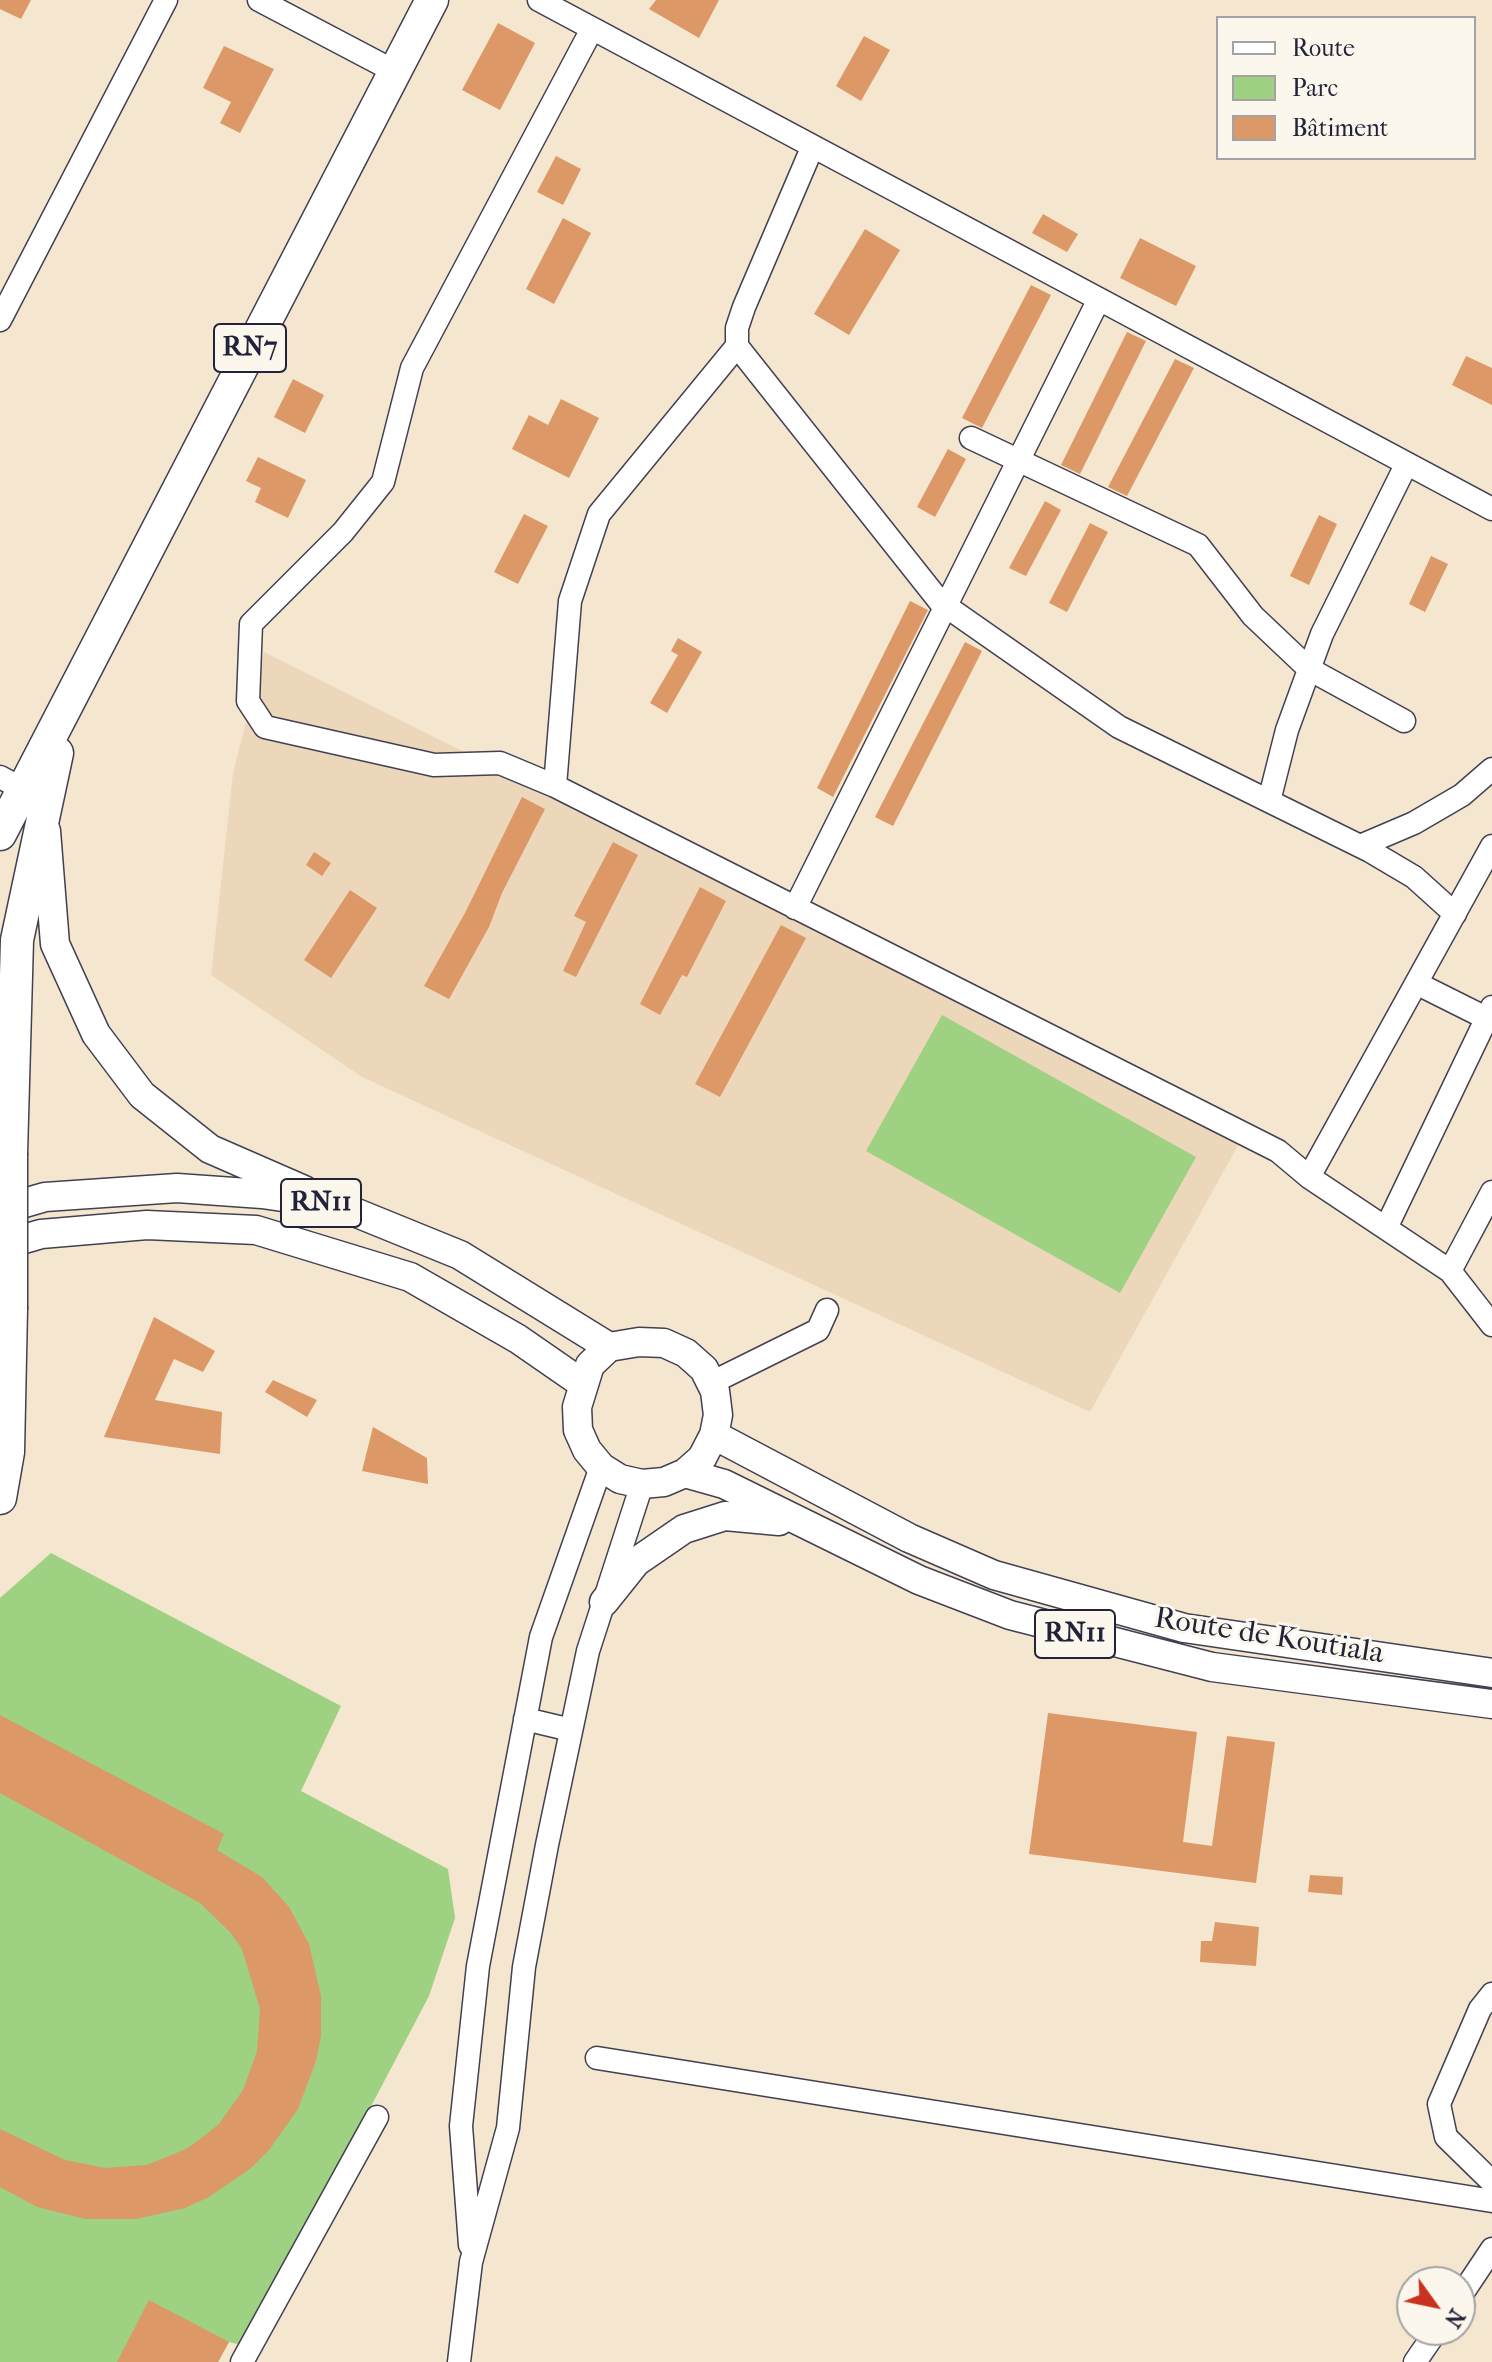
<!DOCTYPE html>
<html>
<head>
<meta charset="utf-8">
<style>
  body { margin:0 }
  #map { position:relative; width:1492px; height:2362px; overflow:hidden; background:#f5e7cf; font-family:"IM FELL French Canon",serif }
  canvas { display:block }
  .legend { position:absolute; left:1216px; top:16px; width:260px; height:144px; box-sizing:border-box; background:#fbf7ec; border:2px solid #a4a2a5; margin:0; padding:10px 14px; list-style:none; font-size:24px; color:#22223b }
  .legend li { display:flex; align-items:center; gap:16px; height:40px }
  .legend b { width:40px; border:2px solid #a4a2a5 }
  .north { position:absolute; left:1396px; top:2266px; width:80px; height:80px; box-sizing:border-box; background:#fbf7ec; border:2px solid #a4a2a5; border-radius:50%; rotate:123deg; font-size:22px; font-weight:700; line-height:32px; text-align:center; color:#22223b }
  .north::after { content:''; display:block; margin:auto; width:28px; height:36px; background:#c8321e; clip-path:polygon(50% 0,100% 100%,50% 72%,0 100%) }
</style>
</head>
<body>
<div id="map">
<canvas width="1492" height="2362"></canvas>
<ul class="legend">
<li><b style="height:10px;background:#fff"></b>Route</li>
<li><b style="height:22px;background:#9ed181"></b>Parc</li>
<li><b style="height:22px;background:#dc9866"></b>Bâtiment</li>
</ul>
<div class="north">N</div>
</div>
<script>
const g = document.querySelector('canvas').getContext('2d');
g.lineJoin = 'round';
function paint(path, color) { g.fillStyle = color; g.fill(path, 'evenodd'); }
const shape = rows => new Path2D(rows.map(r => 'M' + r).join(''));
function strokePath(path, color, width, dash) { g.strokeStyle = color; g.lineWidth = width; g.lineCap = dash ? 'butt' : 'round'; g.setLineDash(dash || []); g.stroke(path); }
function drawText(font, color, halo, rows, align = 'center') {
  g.font = font + ' "IM FELL French Canon",serif'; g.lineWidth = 6; g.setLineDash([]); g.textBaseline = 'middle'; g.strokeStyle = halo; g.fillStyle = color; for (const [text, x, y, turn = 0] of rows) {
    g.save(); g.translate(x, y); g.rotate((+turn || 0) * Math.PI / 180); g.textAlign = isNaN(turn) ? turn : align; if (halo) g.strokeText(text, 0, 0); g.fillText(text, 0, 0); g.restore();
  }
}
const built = shape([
  [264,652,1241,1140,1090,1412,362,1077,211,975,233,773]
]);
const green = shape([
  [942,1015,1196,1157,1120,1293,866,1151],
  [51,1553,341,1706,301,1791,448,1869,455,1918,429,1996,245,2346,229,2342,218,2362,0,2362,0,1598]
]);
const building = shape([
  [0,0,31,0,21,19,0,9],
  [656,0,719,0,699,38,649,9],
  [498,23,535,43,500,110,462,90],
  [864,36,890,50,861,101,836,86],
  [224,46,274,69,240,133,220,123,231,102,203,88],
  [556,156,581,169,563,205,537,192],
  [1043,214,1078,234,1067,252,1032,233],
  [563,218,591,233,554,304,526,289],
  [865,229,900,250,849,335,814,314],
  [1140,238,1196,266,1176,306,1120,278],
  [1031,285,1051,295,982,428,962,418],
  [1127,332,1146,341,1080,474,1061,465],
  [1466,356,1492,368,1492,405,1452,385],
  [1175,359,1194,368,1127,496,1108,487],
  [293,379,324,395,305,433,274,417],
  [561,399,599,418,569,478,512,449,529,415,548,425],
  [948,449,966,459,935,517,917,507],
  [258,457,306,480,288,518,255,502,261,488,246,481],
  [1045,501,1061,510,1026,576,1009,568],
  [524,514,548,526,518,584,494,572],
  [1319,515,1337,524,1309,585,1290,576],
  [1090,523,1108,532,1067,612,1049,603],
  [1431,556,1448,564,1425,612,1409,604],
  [910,601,928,610,833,797,817,788],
  [678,638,702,652,667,713,650,703,678,655,671,651],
  [965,642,982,651,893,826,875,817],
  [522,797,545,809,502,893,489,927,449,999,424,986,465,913],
  [613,842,638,855,576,977,563,971,586,922,574,916],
  [314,852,331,863,322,876,306,865],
  [700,887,726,901,687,977,682,975,660,1015,640,1004],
  [350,890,377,908,331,978,304,960],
  [781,925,806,938,720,1097,695,1084],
  [154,1317,215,1351,203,1372,174,1359,155,1400,222,1412,220,1454,104,1437],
  [273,1380,317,1400,307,1417,265,1392],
  [373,1427,427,1458,428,1484,362,1471],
  [1048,1713,1197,1732,1183,1842,1212,1846,1227,1736,1275,1742,1256,1883,1029,1854],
  [0,1715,224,1834,217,1850,262,1877,289,1907,309,1944,321,1996,321,2036,316,2061,298,2109,269,2150,251,2168,209,2197,185,2208,136,2219,86,2219,37,2207,0,2187,0,2129,65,2160,105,2168,147,2165,186,2149,203,2137,219,2124,243,2090,257,2051,260,2009,242,1949,230,1932,200,1903,0,1793],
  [1310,1875,1343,1877,1342,1895,1308,1892],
  [1215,1922,1259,1927,1256,1966,1200,1962,1201,1941,1212,1941],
  [149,2300,229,2342,218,2362,117,2362]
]);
const minor = shape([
  [259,0,392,70],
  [539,0,1492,509],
  [592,29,412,368,383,482,343,532,251,624,248,701,265,727,434,765,500,763,555,786,1278,1151,1309,1177,1450,1271,1492,1325],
  [812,148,744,307,737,328,737,346,940,602,1119,727,1370,851,1414,877,1455,914],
  [0,320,166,0],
  [971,438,1198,545,1253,616,1309,669,1404,721],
  [0,777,24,790],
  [555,786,570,601,599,514,737,346],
  [1269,801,1287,730,1322,634,1406,465],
  [1360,846,1414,823,1462,795,1492,769],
  [795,908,1098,301],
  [1418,984,1492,1021],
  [1309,1177,1492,846],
  [1386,1228,1492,1007],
  [1450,1271,1492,1192],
  [711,1383,818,1330,827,1310],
  [525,1719,571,1730],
  [1492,1994,1480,2009,1439,2104,1446,2137,1492,2182],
  [597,2058,1492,2201],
  [470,2245,461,2126,478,1966,541,1637,601,1467],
  [1460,2297,1492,2249],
  [242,2362,377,2117],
  [459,2362,471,2262,508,2128,524,1967,547,1845,588,1651,642,1484],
  [1415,2362,1437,2330]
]);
const major = shape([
  [46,831,55,944,96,1034,142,1095,210,1149,304,1190],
  [0,1210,45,1197,177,1188,262,1194,337,1205,460,1255,609,1347],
  [0,1246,41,1234,147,1225,256,1230,410,1277,518,1339,583,1384],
  [639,1342,664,1343,686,1353,704,1369,715,1391,718,1415,714,1435,702,1458,685,1473,664,1482,642,1484,620,1479,601,1467,587,1450,578,1430,577,1407,590,1365,609,1347,639,1342],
  [714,1435,909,1538,994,1575,1184,1628,1492,1673],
  [685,1473,724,1484,919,1580,1010,1615,1212,1667,1492,1704],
  [604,1602,636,1562,684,1529,725,1516,779,1521]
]);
const highway = shape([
  [0,834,432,0],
  [11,1153,17,940,57,753],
  [0,1498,8,1452,11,1309]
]);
const highwayBridge = shape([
  [11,1153,11,1309]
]);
const shields = [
  [250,348,72],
  [321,1203,80],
  [1075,1634,80]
];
const shieldNames = [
  ["RN7",250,348],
  ["RN11",321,1203],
  ["RN11",1075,1634]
];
const streetNames = [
  ["Route de Koutiala",1269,1637,9]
];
paint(built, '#ecd7ba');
paint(green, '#9ed181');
paint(building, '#dc9866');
strokePath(minor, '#424051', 25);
strokePath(major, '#424051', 31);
strokePath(highway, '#424051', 35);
strokePath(minor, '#fff', 22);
strokePath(major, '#fff', 28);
strokePath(highway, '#fff', 32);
strokePath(highwayBridge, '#424051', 35, []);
strokePath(highwayBridge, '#fff', 32);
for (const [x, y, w] of shields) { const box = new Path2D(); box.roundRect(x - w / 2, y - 24, w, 48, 6); g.fillStyle = '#fbf7ec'; g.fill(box); strokePath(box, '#22223b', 2); }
drawText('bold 28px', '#22223b', null, shieldNames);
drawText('30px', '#22223b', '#fbf7ec', streetNames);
</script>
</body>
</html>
